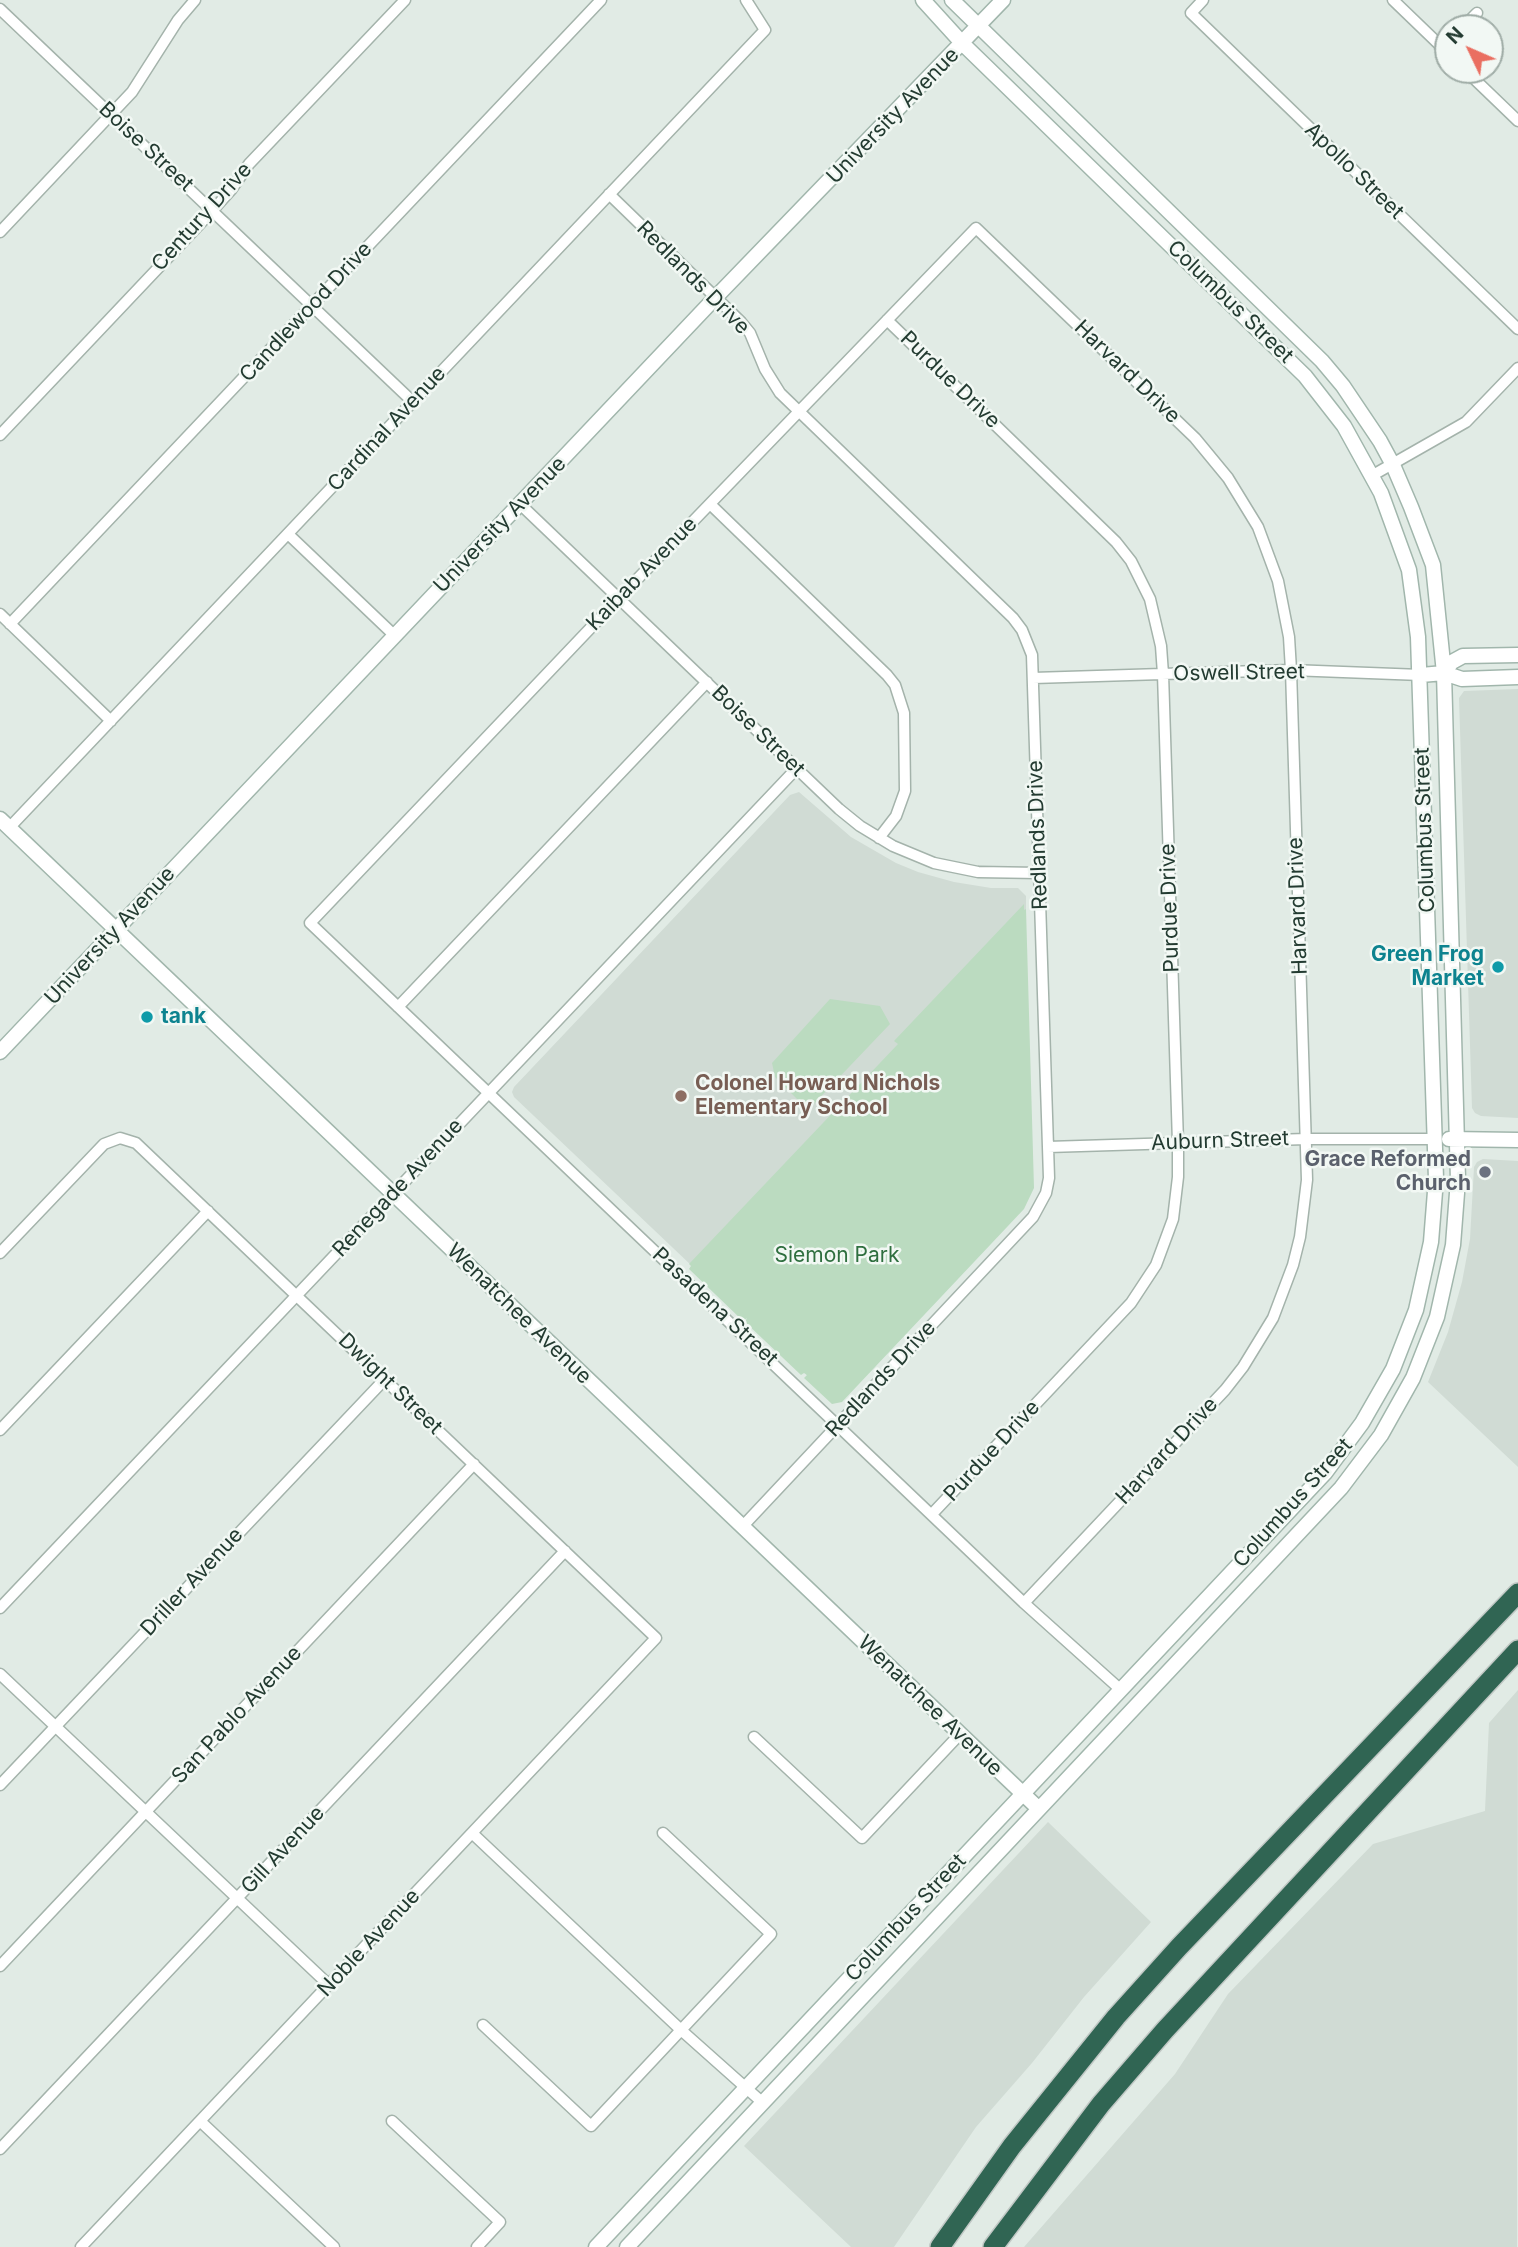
<!DOCTYPE html>
<html>
<head>
<meta charset="utf-8">
<style>
  body { margin:0 }
  #map { position:relative; width:1518px; height:2247px; overflow:hidden; background:#e1ebe5; font-family:Inter,sans-serif }
  canvas { display:block }
  .north { position:absolute; left:1434px; top:14px; width:70px; height:70px; box-sizing:border-box; background:#f2f8f4; border:2px solid #9faca6; border-radius:50%; rotate:314deg; font-size:19px; font-weight:700; line-height:28px; text-align:center; color:#233b31 }
  .north::after { content:''; display:block; margin:auto; width:24px; height:32px; background:#ea6f61; clip-path:polygon(50% 0,100% 100%,50% 72%,0 100%) }
</style>
</head>
<body>
<div id="map">
<canvas width="1518" height="2247"></canvas>
<div class="north">N</div>
</div>
<script>
const g = document.querySelector('canvas').getContext('2d');
g.lineJoin = 'round';
function paint(path, color) { g.fillStyle = color; g.fill(path, 'evenodd'); }
const shape = rows => new Path2D(rows.map(r => 'M' + r).join(''));
function strokePath(path, color, width, dash) { g.strokeStyle = color; g.lineWidth = width; g.lineCap = dash ? 'butt' : 'round'; g.setLineDash(dash || []); g.stroke(path); }
function drawText(font, color, halo, rows, align = 'center') {
  g.font = font + ' Inter,sans-serif'; g.lineWidth = 5; g.setLineDash([]); g.textBaseline = 'middle'; g.strokeStyle = halo; g.fillStyle = color; for (const [text, x, y, turn = 0] of rows) {
    g.save(); g.translate(x, y); g.rotate((+turn || 0) * Math.PI / 180); g.textAlign = isNaN(turn) ? turn : align; if (halo) g.strokeText(text, 0, 0); g.fillText(text, 0, 0); g.restore();
  }
}
const built = shape([
  [1518,689,1518,1118,1481,1116,1475,1113,1472,1108,1459,698,1464,691],
  [799,792,851,837,896,863,918,872,954,882,991,888,1018,888,1026,896,1026,909,831,1398,514,1097,512,1092,514,1087,790,795],
  [1483,1159,1518,1161,1518,1467,1428,1382,1448,1332,1462,1282,1470,1239,1474,1167,1477,1162],
  [1518,1690,1517,2247,1024,2247,1175,2074,1228,1994,1373,1844,1485,1811,1489,1723],
  [1048,1822,1151,1922,1084,1997,1032,2063,976,2127,894,2247,851,2247,744,2146]
]);
const green = shape([
  [1024,904,1024,910,1026,909,1034,1188,1024,1209,842,1402,832,1404,804,1378,807,1375,804,1373,801,1375,745,1322,747,1318,743,1321,689,1269,691,1266,689,1264,898,1044,894,1041],
  [830,999,880,1006,890,1024,808,1110,775,1077,772,1063]
]);
const street = shape([
  [1203,0,1191,13,1518,329],
  [1393,0,1448,53],
  [0,9,413,402],
  [1462,28,1477,13],
  [1465,70,1518,121],
  [609,194,741,322,750,333,765,369,780,393,1013,618,1022,630,1032,655,1048,1147,1049,1178,1046,1193,1033,1217,742,1527],
  [0,232,132,92,178,20,195,0],
  [887,320,1116,542,1131,561,1150,599,1161,646,1163,674,1178,1143,1178,1177,1173,1219,1156,1265,1131,1303,932,1514],
  [0,435,213,210,231,190,249,164,405,0],
  [1373,475,1466,422,1518,368],
  [520,504,839,809,860,826,893,846,934,863,978,872,1039,873],
  [710,504,887,675,895,685,904,713,905,791,896,816,879,838],
  [288,534,395,636],
  [0,614,111,721],
  [10,624,601,0],
  [1033,678,1291,670,1421,675],
  [9,828,765,30,746,0],
  [398,1007,707,682],
  [1048,1147,1306,1139,1435,1139],
  [0,1253,104,1144,120,1138,136,1143,656,1638,81,2247],
  [0,1430,208,1211],
  [1024,1603,1225,1390,1243,1367,1273,1318,1293,1265,1300,1237,1307,1180,1291,670,1289,637,1278,581,1258,527,1228,478,1195,438,976,228,620,597,310,923,1024,1603,1121,1690],
  [0,1608,797,768],
  [0,1674,329,1985],
  [754,1737,862,1838,960,1734],
  [0,1785,385,1379],
  [472,1833,681,2030,763,2103],
  [0,1966,474,1464],
  [483,2025,591,2126,771,1934,663,1833],
  [200,2121,334,2247],
  [392,2121,500,2222,477,2247],
  [0,2149,565,1551]
]);
const secondary = shape([
  [1444,673,1452,662,1463,656,1518,655],
  [1421,675,1444,673,1462,679,1518,677],
  [0,819,1039,1809],
  [0,1052,715,298,1003,0],
  [1449,1139,1518,1140],
  [596,2247,1325,1473,1362,1423,1393,1369,1416,1310,1431,1242,1436,1179,1418,637,1409,570,1381,493,1344,426,1305,376,963,44,923,0],
  [627,2247,1341,1488,1381,1435,1413,1378,1437,1317,1453,1245,1458,1180,1444,673,1433,565,1411,507,1393,465,1380,441,1343,386,1322,361,952,0]
]);
const highway = shape([
  [940,2247,1012,2146,1116,2017,1179,1947,1518,1593],
  [993,2247,1101,2104,1165,2030,1518,1650]
]);
const markers = [
  [1498,967,7,"#0f9aa8"],
  [147,1017,7,"#0f9aa8"],
  [681,1096,7,"#8d6e63"],
  [1485,1172,7,"#6b7280"]
];
const streetNames = [
  ["University Avenue",893,116,-46],
  ["Boise Street",146,147,43],
  ["Apollo Street",1354,171,44],
  ["Century Drive",202,217,-48],
  ["Redlands Drive",693,278,45],
  ["Columbus Street",1230,302,44],
  ["Candlewood Drive",306,312,-47],
  ["Harvard Drive",1127,372,44],
  ["Purdue Drive",950,380,44],
  ["Cardinal Avenue",387,429,-47],
  ["University Avenue",500,525,-46],
  ["Kaibab Avenue",642,574,-46],
  ["Oswell Street",1239,673,-1],
  ["Boise Street",758,731,44],
  ["Columbus Street",1425,830,-92],
  ["Redlands Drive",1038,835,-92],
  ["Harvard Drive",1298,906,-92],
  ["Purdue Drive",1170,908,-92],
  ["University Avenue",110,936,-47],
  ["Auburn Street",1220,1141,-2],
  ["Renegade Avenue",398,1188,-47],
  ["Pasadena Street",715,1307,43],
  ["Wenatchee Avenue",519,1314,44],
  ["Redlands Drive",881,1379,-47],
  ["Dwight Street",390,1384,44],
  ["Purdue Drive",992,1451,-47],
  ["Harvard Drive",1167,1451,-47],
  ["Columbus Street",1293,1503,-48],
  ["Driller Avenue",192,1582,-47],
  ["Wenatchee Avenue",930,1706,44],
  ["San Pablo Avenue",237,1715,-47],
  ["Gill Avenue",283,1850,-47],
  ["Columbus Street",906,1918,-47],
  ["Noble Avenue",369,1943,-47]
];
const cultureNames = [
  ["Green Frog",1484,955],
  ["Market",1484,979],
  ["tank",161,1017,"left"]
];
const educationNames = [
  ["Colonel Howard Nichols",695,1084],
  ["Elementary School",695,1108]
];
const worshipNames = [
  ["Grace Reformed",1471,1160],
  ["Church",1471,1184]
];
const parkNames = [
  ["Siemon Park",837,1256]
];
paint(built, '#d0dbd4');
paint(green, '#bbdbc0');
strokePath(street, '#a4b3ab', 13);
strokePath(secondary, '#a1b6ac', 17);
strokePath(highway, '#c1c8c5', 22);
strokePath(street, '#fff', 10);
strokePath(secondary, '#fff', 14);
strokePath(highway, '#306553', 19);
for (const [x, y, r, color] of markers) { const dot = new Path2D(); dot.arc(x, y, r, 0, 2 * Math.PI); g.fillStyle = color; g.fill(dot); strokePath(dot, '#f2f8f4', 2.5); }
drawText('21px', '#233b31', '#f2f8f4', streetNames);
drawText('bold 21px', '#0d838f', '#f2f8f4', cultureNames, 'right');
drawText('bold 21px', '#785e54', '#f2f8f4', educationNames, 'left');
drawText('bold 21px', '#5b616d', '#f2f8f4', worshipNames, 'right');
drawText('21px', '#2f6f3f', '#f2f8f4', parkNames);
</script>
</body>
</html>
